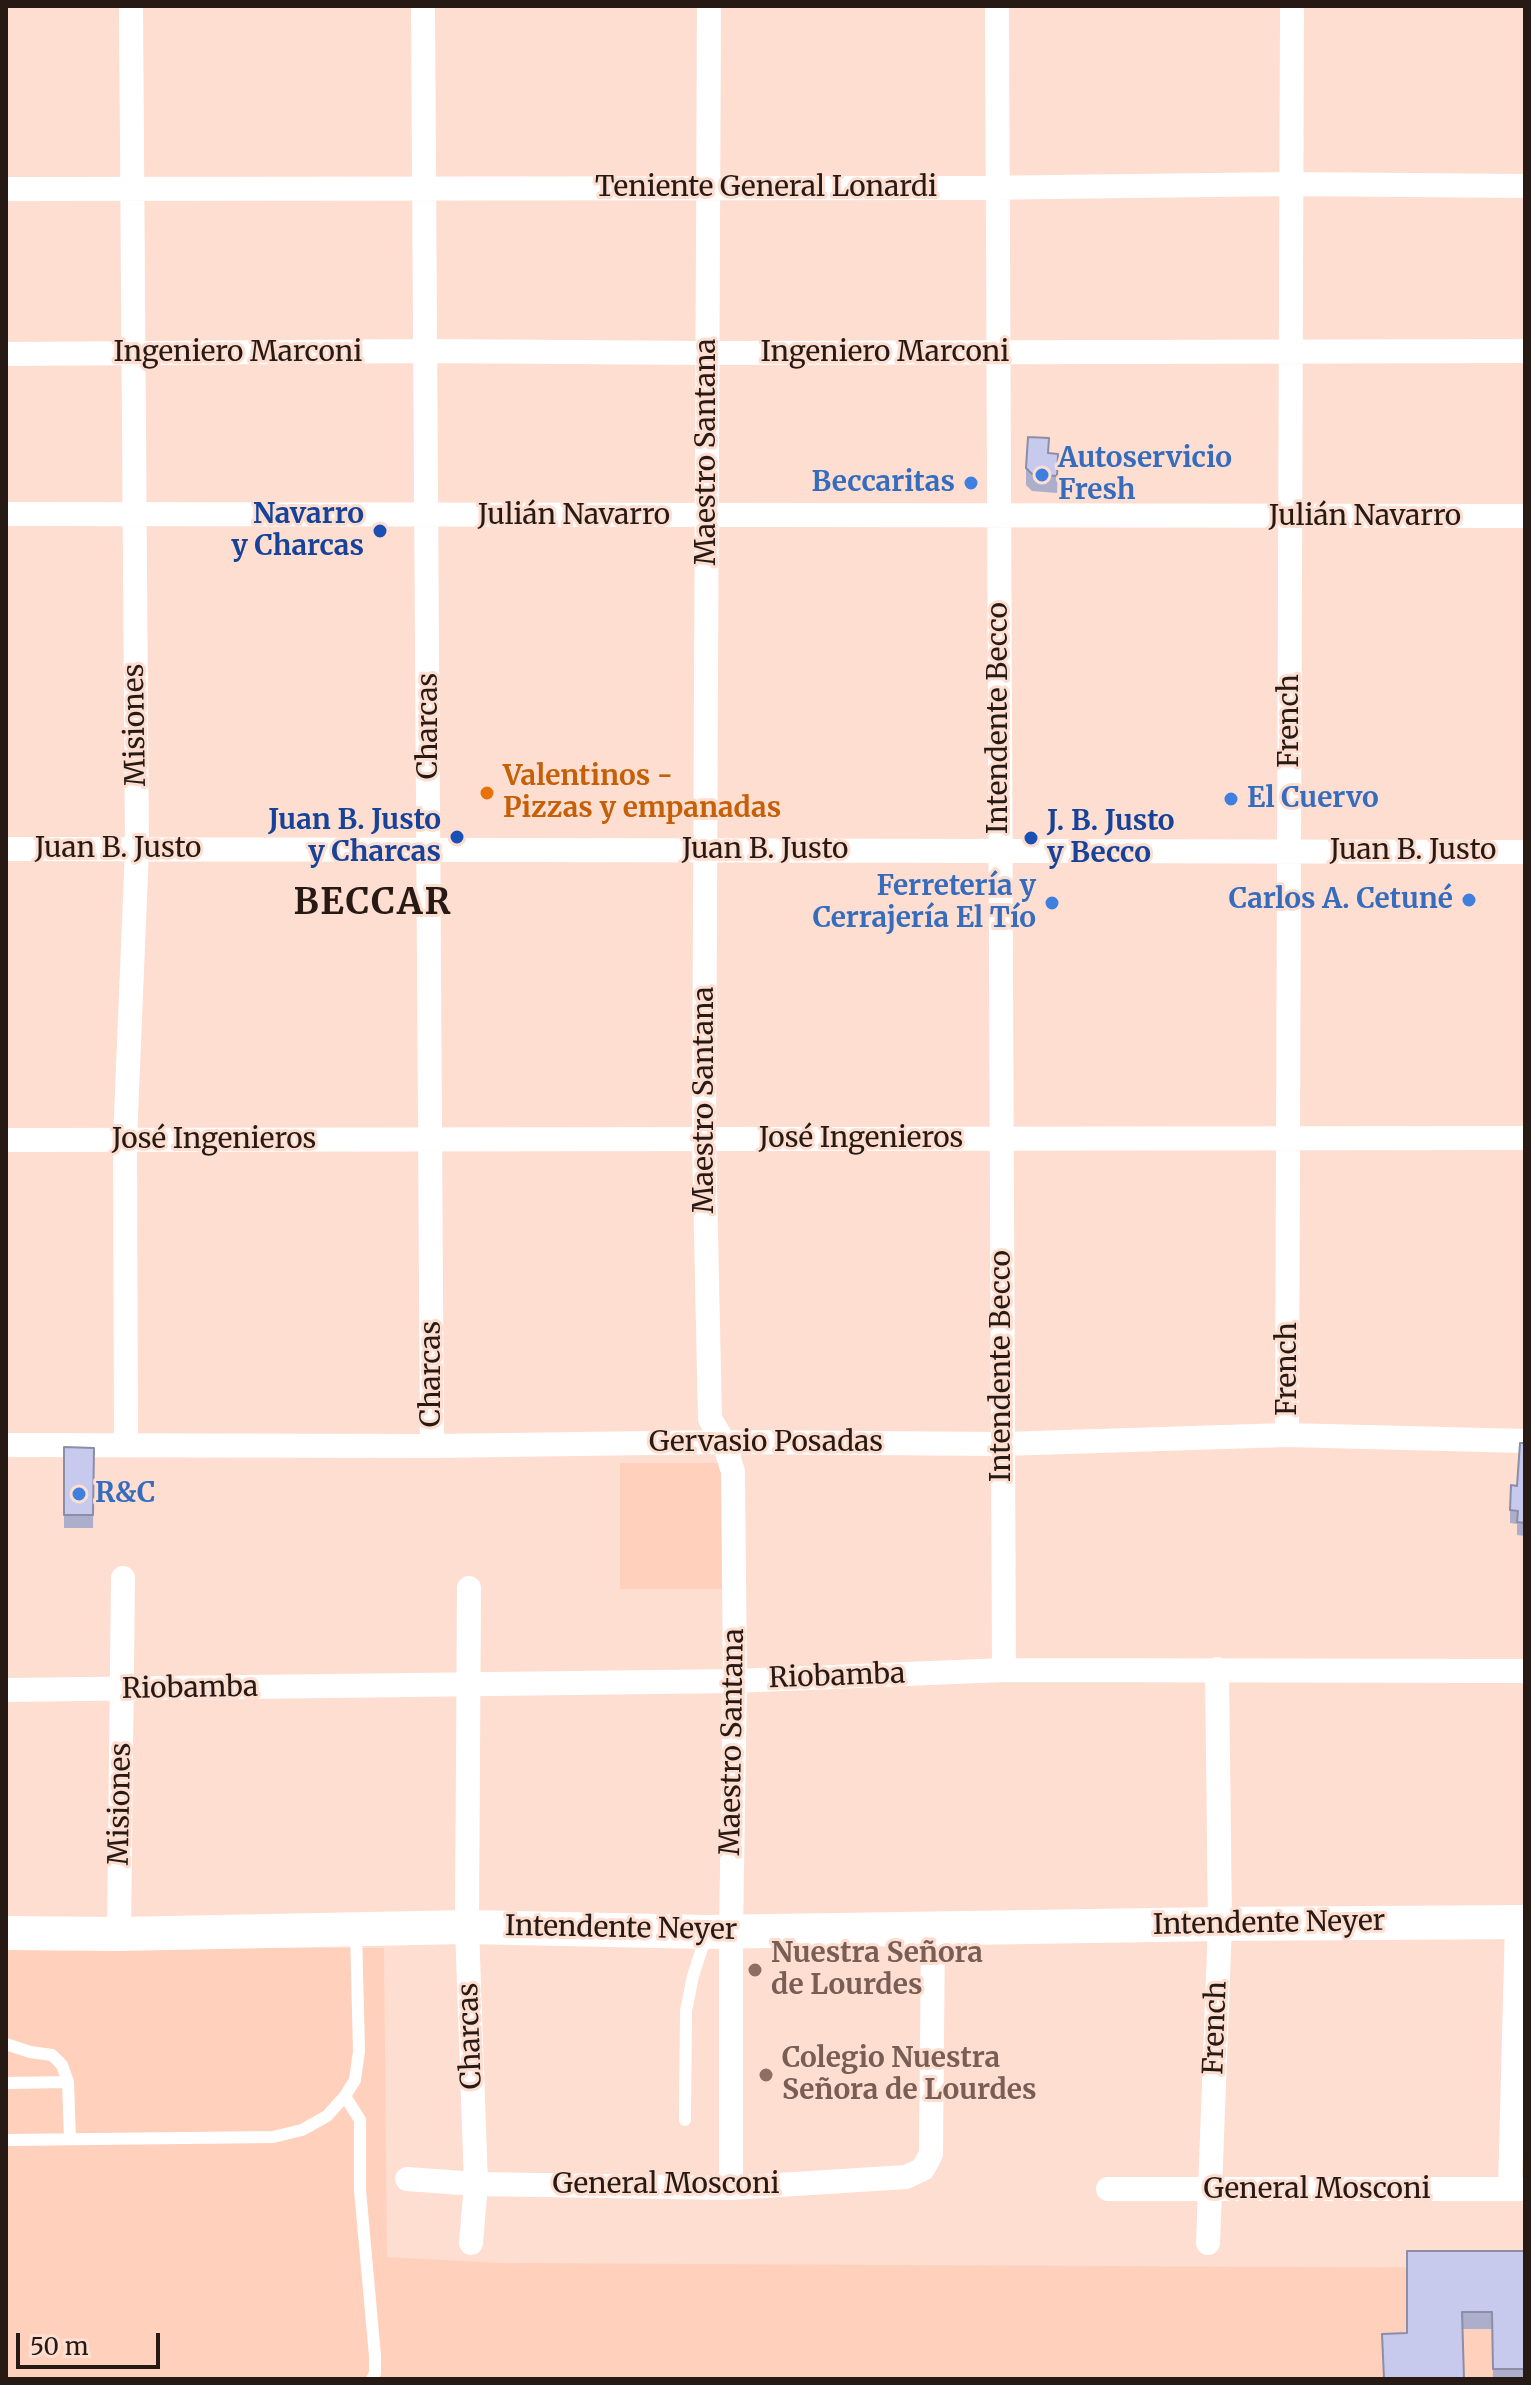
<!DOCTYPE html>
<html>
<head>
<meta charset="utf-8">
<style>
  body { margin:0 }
  #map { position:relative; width:1531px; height:2385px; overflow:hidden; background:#fdded1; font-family:Merriweather,serif }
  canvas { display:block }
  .frame { position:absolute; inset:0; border:8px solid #271a14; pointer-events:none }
  .scale { position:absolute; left:16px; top:2333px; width:144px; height:36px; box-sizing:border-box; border:4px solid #271a14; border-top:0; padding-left:10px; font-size:24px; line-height:28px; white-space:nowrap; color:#271a14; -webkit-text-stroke:6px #fdded1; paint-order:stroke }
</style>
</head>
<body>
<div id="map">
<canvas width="1531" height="2385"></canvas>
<div class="frame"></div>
<div class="scale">50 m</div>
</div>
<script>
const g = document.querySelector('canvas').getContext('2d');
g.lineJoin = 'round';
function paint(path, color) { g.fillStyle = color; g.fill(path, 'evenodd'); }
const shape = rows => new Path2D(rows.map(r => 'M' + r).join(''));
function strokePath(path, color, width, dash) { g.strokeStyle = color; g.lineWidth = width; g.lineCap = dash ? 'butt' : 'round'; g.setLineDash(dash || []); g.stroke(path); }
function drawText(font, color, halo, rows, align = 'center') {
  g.font = font + ' Merriweather,serif'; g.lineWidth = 6; g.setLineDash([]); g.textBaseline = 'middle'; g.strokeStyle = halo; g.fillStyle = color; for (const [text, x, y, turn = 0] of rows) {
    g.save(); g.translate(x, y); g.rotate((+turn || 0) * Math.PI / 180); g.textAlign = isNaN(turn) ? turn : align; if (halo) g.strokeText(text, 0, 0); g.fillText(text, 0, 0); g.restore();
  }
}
const built = shape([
  [620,1463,724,1463,725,1589,620,1589],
  [6,1948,384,1948,387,2257,500,2263,1525,2268,1525,2379,6,2379]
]);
const lane = shape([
  [6,2044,30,2052,52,2055,62,2065,68,2082,70,2139],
  [6,2083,68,2082],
  [345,2096,360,2120,360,2190,375,2356,375,2373,372,2379],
  [685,2120,686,2011,693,1976,706,1936],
  [6,2140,273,2137,302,2130,327,2116,345,2096,355,2080,359,2051,356,1931]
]);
const street = shape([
  [423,6,432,1446],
  [709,6,704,1139,710,1419,724,1442,733,1472,735,1681,731,1931,731,2188],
  [997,6,1004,1670],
  [6,189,974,188,1291,184,1525,186],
  [6,354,427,351,707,353,1525,351],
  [6,514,1525,516],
  [6,849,1525,852],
  [6,1140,1525,1138],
  [1287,1435,1292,6],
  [126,1443,125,1140,137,849,131,6],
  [6,1445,432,1446,724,1442,1003,1444,1287,1435,1525,1441],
  [469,1588,467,1927,476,2184,471,2243],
  [6,1690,735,1681,1004,1670,1525,1671],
  [119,1934,123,1578],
  [407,2179,476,2184,731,2188,906,2177,923,2169,931,2154,933,1929],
  [1108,2189,1525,2189],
  [1510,2189,1517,1922],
  [1208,2243,1220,1924,1217,1669]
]);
const secondary = shape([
  [6,1933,119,1934,467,1927,707,1932,1220,1924,1525,1922]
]);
const wall = shape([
  [1049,453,1058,471,1057,493,1032,491,1026,485,1026,468],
  [1525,1443,1525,1536,1517,1535,1517,1524,1510,1523,1510,1510,1517,1486],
  [94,1448,93,1528,64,1528,64,1515],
  [1525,2251,1525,2379,1493,2379,1492,2329,1462,2329,1464,2379,1384,2379,1382,2334,1407,2333]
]);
const building = shape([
  [1028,437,1049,438,1048,453,1058,454,1057,476,1032,474,1026,468,1028,437],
  [1520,1443,1525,1443,1525,1523,1517,1522,1518,1511,1510,1510,1511,1485,1517,1486,1520,1443],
  [64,1447,94,1448,93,1515,64,1515,64,1447],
  [1407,2251,1525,2251,1525,2369,1493,2369,1492,2312,1462,2312,1464,2379,1384,2379,1382,2334,1407,2333,1407,2251]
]);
const markers = [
  [1042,475,8,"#3f7fe0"],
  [971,483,8,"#3f7fe0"],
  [380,531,8,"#1a4fb4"],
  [487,793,8,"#e8710a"],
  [1231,799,8,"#3f7fe0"],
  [457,837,8,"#1a4fb4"],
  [1031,838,8,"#1a4fb4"],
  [1469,900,8,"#3f7fe0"],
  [1052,903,8,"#3f7fe0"],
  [79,1494,8,"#3f7fe0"],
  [755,1970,8,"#8d6e63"],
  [766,2075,8,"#8d6e63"]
];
const streetNames = [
  ["Teniente General Lonardi",766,188],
  ["Ingeniero Marconi",238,353],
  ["Ingeniero Marconi",885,353],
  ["Maestro Santana",707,452,-90],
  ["Julián Navarro",574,516],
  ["Julián Navarro",1365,517],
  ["Intendente Becco",999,718,-90],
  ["French",1290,721,-90],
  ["Misiones",136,725,-91],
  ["Charcas",429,726,-90],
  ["Juan B. Justo",118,849],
  ["Juan B. Justo",765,850],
  ["Juan B. Justo",1413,851],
  ["Maestro Santana",705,1100,-90],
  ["José Ingenieros",861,1139],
  ["José Ingenieros",214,1140],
  ["Intendente Becco",1002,1366,-90],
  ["French",1288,1369,-90],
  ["Charcas",432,1374,-90],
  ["Gervasio Posadas",766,1443],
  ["Riobamba",837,1677,-2],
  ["Riobamba",190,1689,-1],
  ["Maestro Santana",733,1742,-89],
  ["Misiones",121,1804,-89],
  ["Intendente Neyer",1269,1924,-1],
  ["Intendente Neyer",621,1929,1],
  ["French",1216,2028,-88],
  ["Charcas",471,2036,-92],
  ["General Mosconi",666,2185],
  ["General Mosconi",1317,2190]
];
const shopNames = [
  ["Autoservicio",1058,459],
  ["Fresh",1058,491],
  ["Beccaritas",955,483,"right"],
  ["El Cuervo",1247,799],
  ["Ferretería y",1036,887,"right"],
  ["Cerrajería El Tío",1036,919,"right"],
  ["Carlos A. Cetuné",1453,900,"right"],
  ["R&C",95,1494]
];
const transitNames = [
  ["Navarro",364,515],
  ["y Charcas",364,547],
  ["Juan B. Justo",441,821],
  ["y Charcas",441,853],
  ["J. B. Justo",1047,822,"left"],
  ["y Becco",1047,854,"left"]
];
const foodNames = [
  ["Valentinos -",503,777],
  ["Pizzas y empanadas",503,809]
];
const educationNames = [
  ["Nuestra Señora",771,1954],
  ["de Lourdes",771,1986],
  ["Colegio Nuestra",782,2059],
  ["Señora de Lourdes",782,2091]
];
const districtNames = [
  ["BECCAR",373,904]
];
paint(built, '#ffd1bd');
strokePath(lane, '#fff', 12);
strokePath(street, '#fff', 24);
strokePath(secondary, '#fff', 34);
paint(wall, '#acaecc');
paint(building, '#c8caed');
strokePath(building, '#8c8da6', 2);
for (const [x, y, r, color] of markers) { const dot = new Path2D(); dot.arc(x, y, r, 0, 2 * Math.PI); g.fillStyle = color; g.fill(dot); strokePath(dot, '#fdded1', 3); }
drawText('28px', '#271a14', '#fdded1', streetNames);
drawText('bold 28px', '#366cbe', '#fdded1', shopNames, 'left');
drawText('bold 28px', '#164399', '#fdded1', transitNames, 'right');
drawText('bold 28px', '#c56008', '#fdded1', foodNames, 'left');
drawText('bold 28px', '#785e54', '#fdded1', educationNames, 'left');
g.letterSpacing = '2px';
drawText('bold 36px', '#271a14', '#fdded1', districtNames);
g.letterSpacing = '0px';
</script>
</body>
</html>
